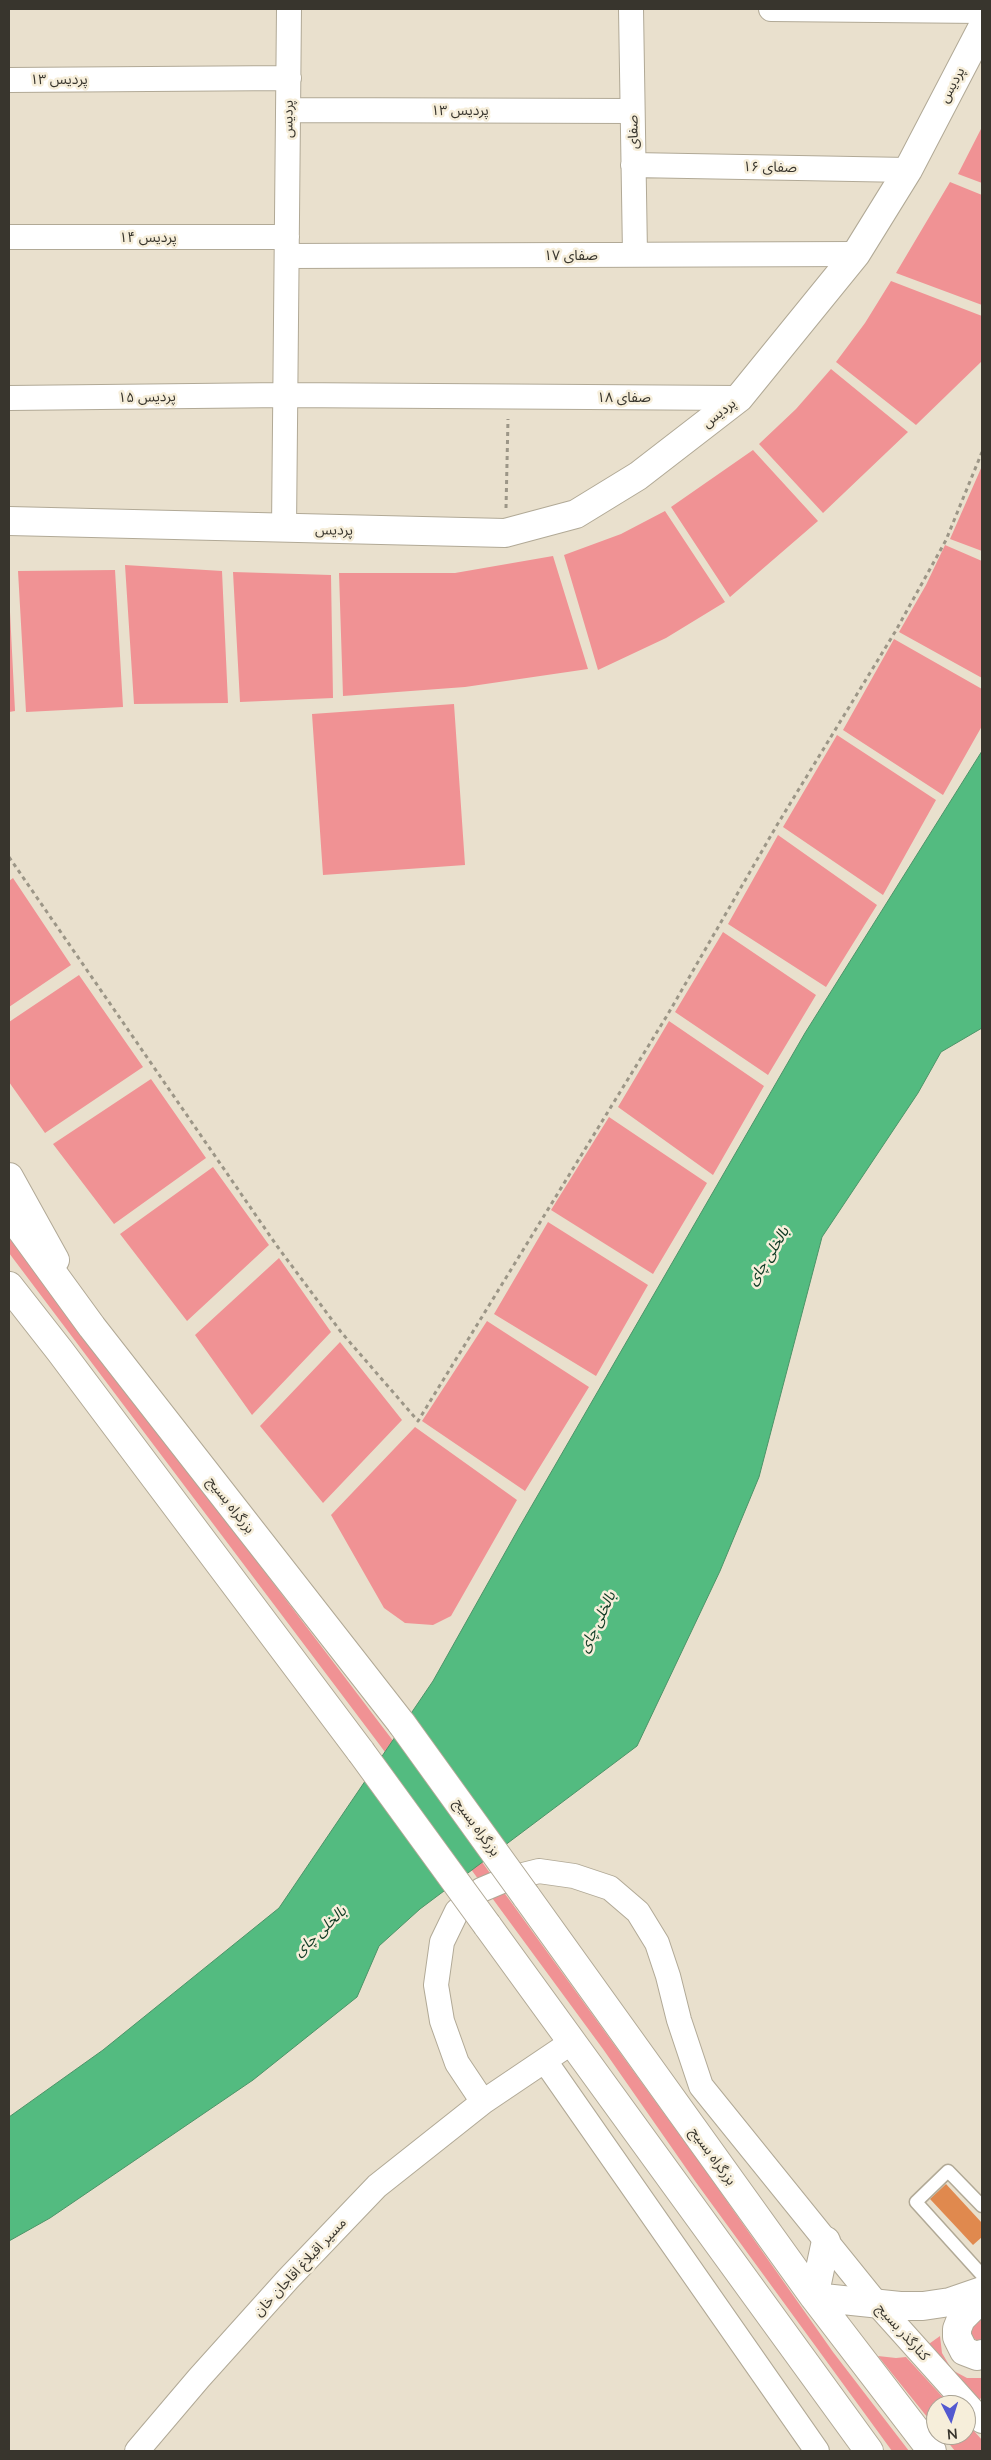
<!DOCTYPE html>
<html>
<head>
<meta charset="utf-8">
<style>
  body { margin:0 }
  #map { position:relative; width:991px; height:2460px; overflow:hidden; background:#e9e0cd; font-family:Lato,sans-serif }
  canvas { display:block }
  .frame { position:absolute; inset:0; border:10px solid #38352d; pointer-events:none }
  .north { position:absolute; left:926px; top:2395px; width:50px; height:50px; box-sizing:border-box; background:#f6eeda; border:1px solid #aaa495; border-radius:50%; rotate:175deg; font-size:14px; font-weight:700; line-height:20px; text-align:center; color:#38352d }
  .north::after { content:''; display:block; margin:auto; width:18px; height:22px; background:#5359d0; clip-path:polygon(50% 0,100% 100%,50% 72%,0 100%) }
</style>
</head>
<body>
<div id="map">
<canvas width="991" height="2460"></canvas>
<div class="frame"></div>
<div class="north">N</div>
</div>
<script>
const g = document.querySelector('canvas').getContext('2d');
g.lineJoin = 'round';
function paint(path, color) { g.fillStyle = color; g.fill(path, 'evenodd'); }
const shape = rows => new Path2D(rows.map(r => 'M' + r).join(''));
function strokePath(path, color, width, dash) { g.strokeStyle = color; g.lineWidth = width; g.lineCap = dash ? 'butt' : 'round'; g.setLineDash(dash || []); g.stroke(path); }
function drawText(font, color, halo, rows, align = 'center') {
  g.font = font + ' Lato,"Noto Sans Arabic",sans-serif'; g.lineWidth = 5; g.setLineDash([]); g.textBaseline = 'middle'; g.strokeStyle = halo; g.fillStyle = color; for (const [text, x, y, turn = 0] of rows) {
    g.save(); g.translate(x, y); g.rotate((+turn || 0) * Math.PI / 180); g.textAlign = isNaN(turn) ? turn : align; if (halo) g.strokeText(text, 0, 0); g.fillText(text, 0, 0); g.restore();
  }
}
const green = shape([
  [982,127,982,183,958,174],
  [950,182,982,195,982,305,896,273],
  [891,281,982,316,982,361,916,425,836,362,865,323],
  [831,369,908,432,823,513,759,444,796,409],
  [753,450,818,521,730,597,671,507],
  [982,466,982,551,950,539],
  [665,511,725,602,666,638,598,670,564,555,621,534],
  [945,545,982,561,982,678,899,632,926,585],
  [553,556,588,669,465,687,343,696,339,573,455,573],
  [125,565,222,571,228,703,134,704],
  [115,570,123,707,26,712,18,571],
  [233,572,331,575,333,698,240,702],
  [9,592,15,711,9,712],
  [894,639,982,689,982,726,943,795,843,730],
  [454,704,465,865,323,875,312,714],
  [837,735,936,800,883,895,783,827],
  [778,835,877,905,826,987,728,924],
  [13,878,71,965,9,1007,9,881],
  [723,932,816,995,768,1075,675,1012],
  [79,975,143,1067,45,1133,9,1082,9,1022],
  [669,1021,764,1086,713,1175,618,1107],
  [151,1079,206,1158,114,1224,53,1144],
  [609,1117,707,1183,653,1274,551,1210],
  [213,1167,269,1245,187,1321,120,1234],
  [548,1222,648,1285,596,1376,494,1314],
  [9,1235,419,1775,705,2170,833,2352,909,2451,892,2451,695,2181,603,2049,379,1744,9,1253],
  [279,1258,331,1332,252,1415,195,1335],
  [487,1321,589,1387,525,1491,422,1421],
  [340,1342,402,1420,323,1503,260,1426],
  [415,1427,517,1500,451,1616,433,1625,405,1623,384,1608,331,1515],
  [982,2314,982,2341,979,2342,972,2337,970,2328],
  [940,2336,942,2353,952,2370,967,2378,982,2378,982,2397,977,2402,926,2346],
  [878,2356,896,2358,906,2357,950,2405,936,2405,936,2428],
  [966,2422,982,2440,982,2451,955,2451,942,2435,966,2435]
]);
const water = shape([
  [982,751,982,1028,941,1052,918,1093,822,1237,759,1477,720,1571,637,1746,420,1909,379,1946,357,1997,253,2080,50,2218,9,2241,9,2117,103,2050,279,1908,433,1681,520,1526,805,1033,982,751]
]);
const building = shape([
  [946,2184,982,2223,982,2237,973,2245,930,2199]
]);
const path = shape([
  [506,508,508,419],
  [9,857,277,1246,341,1332,418,1421,668,1014,777,825,895,632,946,540,982,452]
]);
const service = shape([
  [982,2206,948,2171,916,2202,982,2275]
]);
const minor = shape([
  [631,9,635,254],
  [771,9,982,11],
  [9,80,289,78],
  [288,110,632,111],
  [633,165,908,170],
  [9,237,287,237],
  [287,256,856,254],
  [9,398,285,395,739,398],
  [284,529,289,9],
  [545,2061,817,2451],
  [483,2102,457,2063,442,2021,436,1985,442,1942,457,1911,481,1890,507,1879,539,1871,574,1876,610,1888,638,1912,657,1943,668,1976,679,2020,701,2086,877,2304,982,2421],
  [137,2451,199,2378,288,2279,377,2186,483,2102,572,2042]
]);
const tertiary = shape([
  [9,521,505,533,576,514,638,476,739,398,856,254,908,170,982,28],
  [9,1177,55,1260]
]);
const secondary = shape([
  [982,2298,961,2319,957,2329,957,2337,964,2351,977,2356,982,2354]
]);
const trunk = shape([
  [9,1213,92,1327,402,1724],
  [9,1286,60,1351,361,1752],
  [526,1896,814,2297,932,2451],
  [487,1925,869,2451],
  [826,2241,814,2297,900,2306,923,2306,950,2302,982,2291]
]);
const trunkBridge = shape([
  [402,1724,526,1896],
  [361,1752,487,1925]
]);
const streetNames = [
  ["پردیس ۱۳",59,79],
  ["پردیس",952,85,-62],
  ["پردیس ۱۳",460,110],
  ["پردیس",288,119,-89],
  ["صفای",633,132,-91],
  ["صفای ۱۶",770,167,1],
  ["پردیس ۱۴",148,237],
  ["صفای ۱۷",571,255],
  ["پردیس ۱۵",147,397,-1],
  ["صفای ۱۸",624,397],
  ["پردیس",719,413,-38],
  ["پردیس",334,530,1],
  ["بزرگراه بسیج",231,1505,52],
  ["بزرگراه بسیج",477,1827,54],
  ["بزرگراه بسیج",713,2156,54],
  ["مسیر اقبلاغ اقاجان خان",300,2267,-47],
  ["کنارگذر بسیج",903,2332,48]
];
const waterNames = [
  ["بالخلی چای",768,1256,-58],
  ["بالخلی چای",597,1622,-64],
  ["بالخلی چای",320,1931,-43]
];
paint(green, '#f09294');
paint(water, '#53bb80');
strokePath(water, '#4b9367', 1);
paint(building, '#e0894e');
strokePath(service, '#b1a996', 15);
strokePath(minor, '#b1a996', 26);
strokePath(tertiary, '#b1a996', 30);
strokePath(secondary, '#b1a996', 30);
strokePath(trunk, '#b1a996', 30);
strokePath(path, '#9c9687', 3, [4, 4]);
strokePath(service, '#fff', 12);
strokePath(minor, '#fff', 24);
strokePath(tertiary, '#fff', 28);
strokePath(secondary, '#fff', 28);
strokePath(trunk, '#fff', 28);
strokePath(trunkBridge, '#b1a996', 30, []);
strokePath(trunkBridge, '#fff', 28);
drawText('14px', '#38352d', '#f6eeda', streetNames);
drawText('italic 15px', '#0d3922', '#f6eeda', waterNames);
</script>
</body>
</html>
